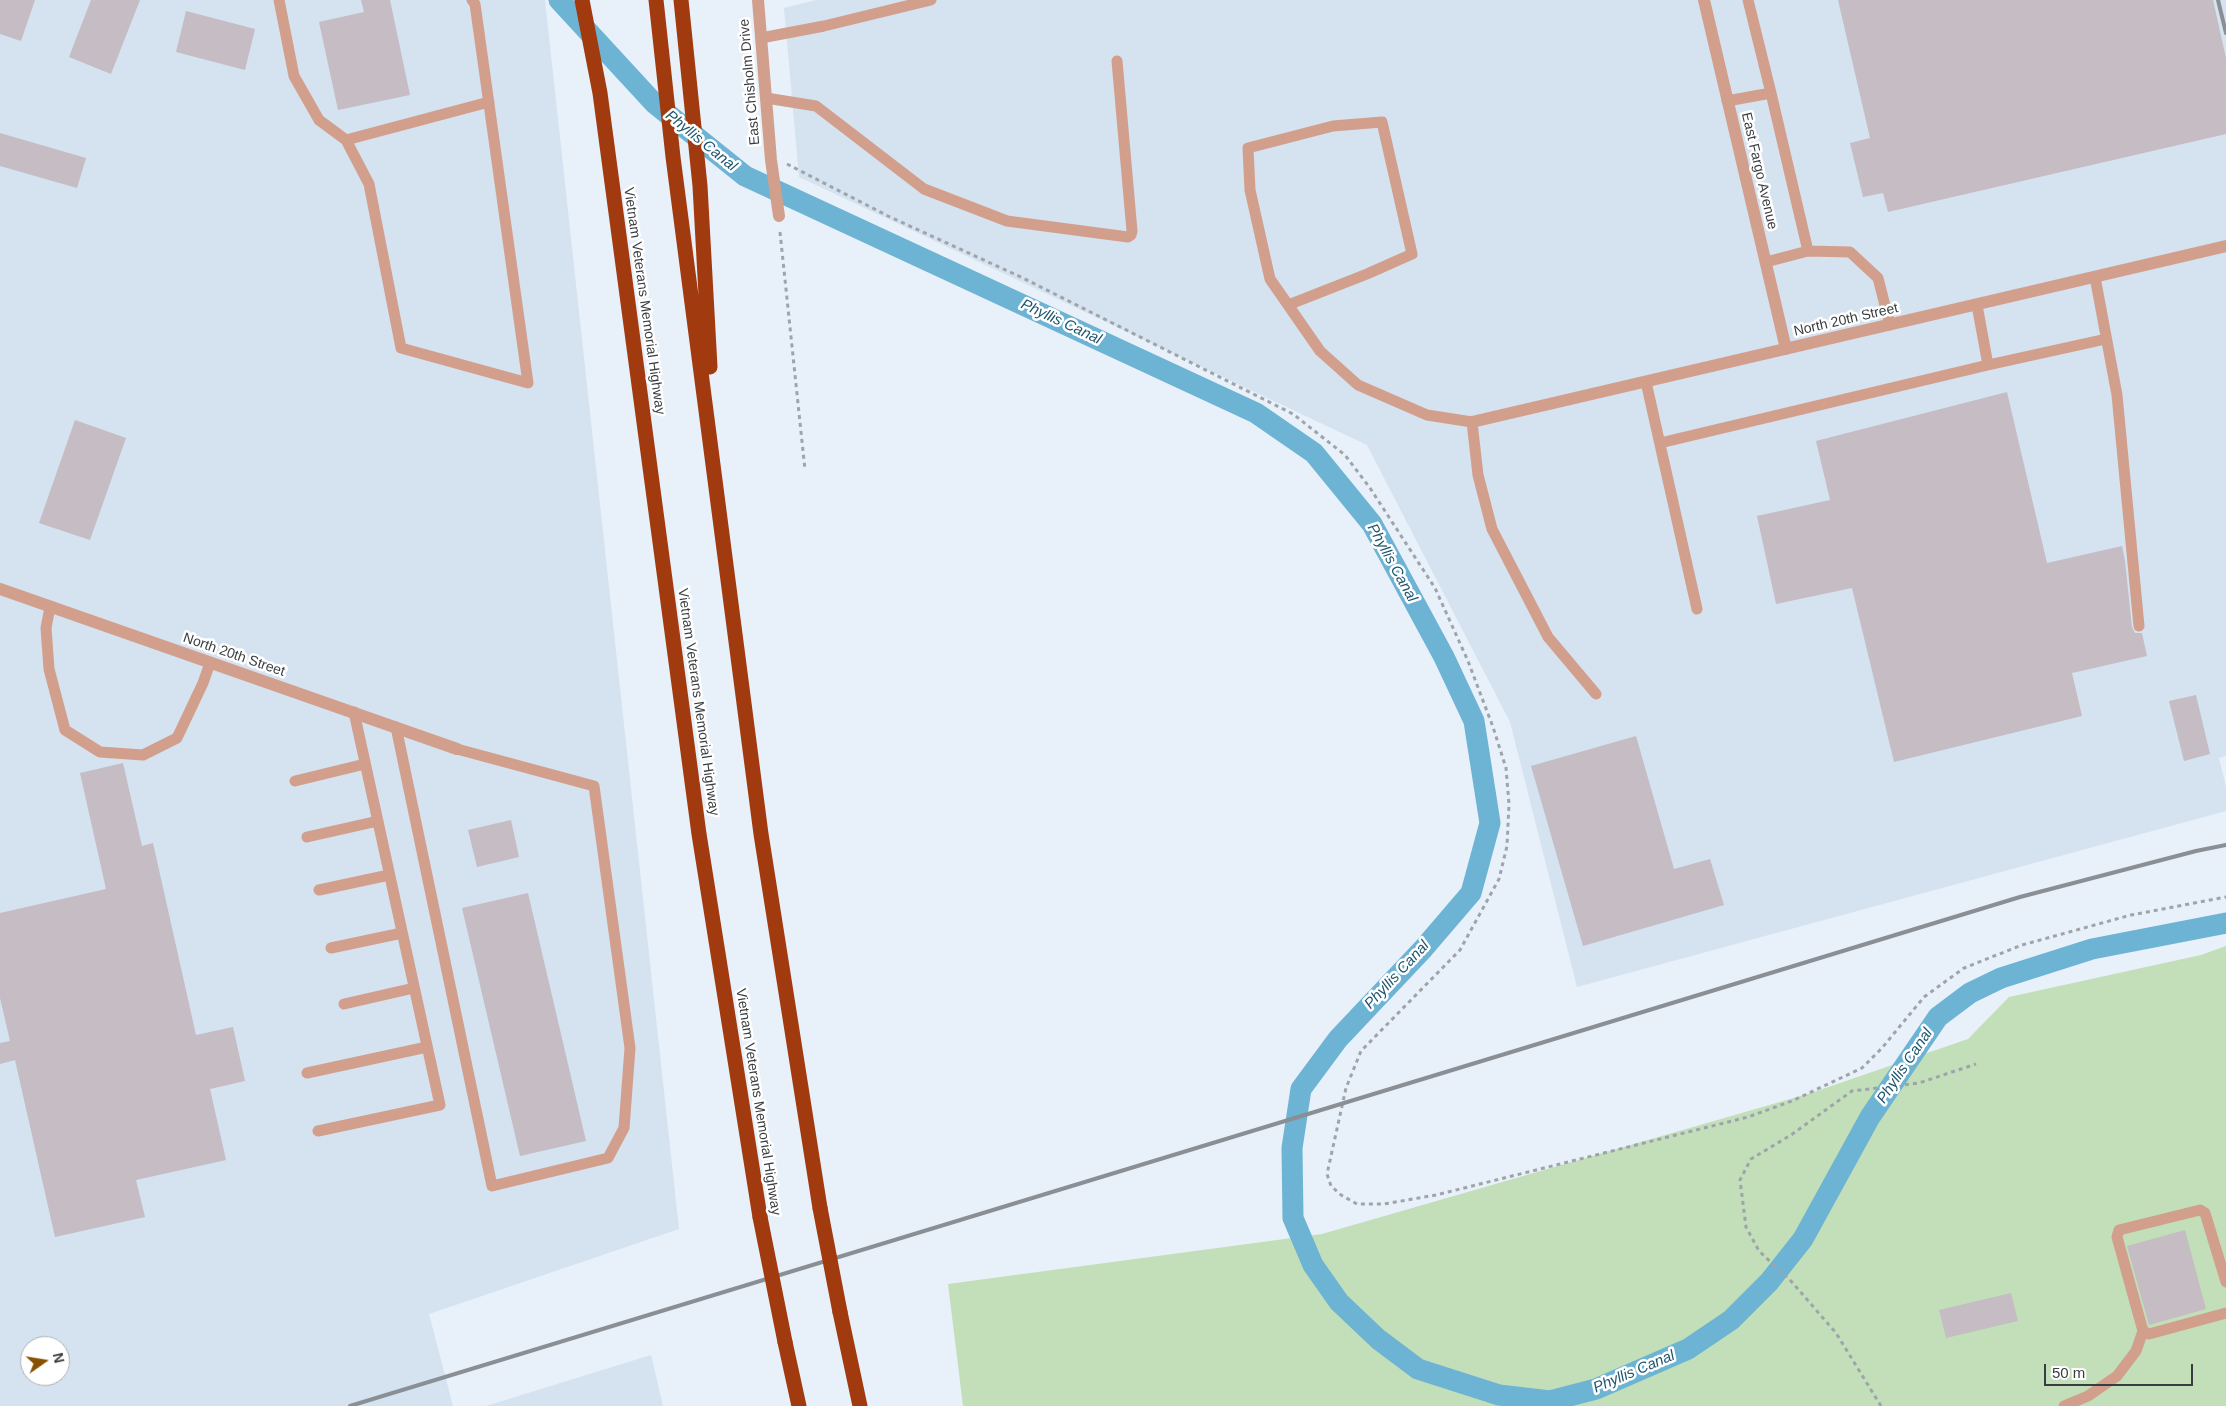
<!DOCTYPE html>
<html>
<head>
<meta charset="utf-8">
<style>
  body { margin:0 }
  #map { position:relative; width:2226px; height:1406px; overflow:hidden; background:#e8f0f9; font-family:Arial,sans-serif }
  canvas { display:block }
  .north { position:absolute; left:20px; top:1336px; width:50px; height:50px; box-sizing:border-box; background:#fff; border:1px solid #b0b1b3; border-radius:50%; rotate:77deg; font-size:14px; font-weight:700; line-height:20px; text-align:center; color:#3a3d40 }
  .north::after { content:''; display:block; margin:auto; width:18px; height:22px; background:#875100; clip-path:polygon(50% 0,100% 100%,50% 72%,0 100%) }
  .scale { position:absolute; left:2044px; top:1364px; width:149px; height:22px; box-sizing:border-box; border:2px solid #3a3d40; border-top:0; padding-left:6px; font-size:15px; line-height:18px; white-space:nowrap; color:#3a3d40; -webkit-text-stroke:4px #fff; paint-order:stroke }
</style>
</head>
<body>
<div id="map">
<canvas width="2226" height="1406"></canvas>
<div class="north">N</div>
<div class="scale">50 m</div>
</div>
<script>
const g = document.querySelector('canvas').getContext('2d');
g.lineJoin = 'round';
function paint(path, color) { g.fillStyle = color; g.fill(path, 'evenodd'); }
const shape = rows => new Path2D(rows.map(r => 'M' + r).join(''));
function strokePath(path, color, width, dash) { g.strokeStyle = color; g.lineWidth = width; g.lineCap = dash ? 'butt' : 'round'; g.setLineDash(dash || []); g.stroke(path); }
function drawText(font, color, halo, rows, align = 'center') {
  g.font = font + ' Arial,sans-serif'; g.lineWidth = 5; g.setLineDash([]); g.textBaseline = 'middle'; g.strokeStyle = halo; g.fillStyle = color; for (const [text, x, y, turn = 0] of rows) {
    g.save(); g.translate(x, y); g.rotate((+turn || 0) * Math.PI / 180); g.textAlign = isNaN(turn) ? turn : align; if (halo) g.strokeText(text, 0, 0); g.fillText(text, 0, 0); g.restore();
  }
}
const built = shape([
  [0,0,545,0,679,1229,429,1314,453,1406,0,1406],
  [30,1346,60,1346,60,1376,30,1376],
  [816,0,2226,0,2226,756,2219,758,2226,787,2226,811,1577,987,1510,722,1367,445,799,177,784,8],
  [651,1355,663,1406,486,1406]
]);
const green = shape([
  [2226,946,2226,1406,963,1406,948,1284,1322,1234,1811,1093,1968,1039,2009,997,2201,955]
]);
const canal = shape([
  [559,0,654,103,745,176,1256,413,1314,453,1372,524,1444,657,1474,721,1490,823,1471,893,1423,949,1338,1039,1301,1089,1292,1148,1293,1218,1313,1265,1339,1302,1378,1339,1418,1369,1499,1395,1550,1401,1596,1389,1688,1349,1731,1320,1769,1282,1803,1239,1870,1117,1938,1017,1970,993,2001,978,2092,949,2226,923]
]);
const building = shape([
  [0,0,35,0,21,41,0,34],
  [91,0,140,0,111,74,69,57],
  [361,0,390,0,410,95,338,110,319,22,364,12],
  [1838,0,2213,0,2226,58,2226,134,1888,212,1883,193,1863,197,1850,143,1870,138],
  [186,11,255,29,245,70,176,52],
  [0,133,86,158,77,188,0,166],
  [2007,392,2047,563,2122,546,2125,561,2132,627,2135,633,2142,633,2147,656,2072,673,2082,716,1894,762,1852,588,1776,604,1757,516,1830,500,1816,441],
  [75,420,126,438,90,540,39,523],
  [2196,695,2210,754,2184,761,2169,701],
  [1636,736,1674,869,1710,859,1724,905,1583,946,1531,766],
  [123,763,142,846,153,843,196,1035,233,1027,245,1081,210,1089,226,1160,136,1180,145,1217,55,1237,15,1060,0,1064,0,1043,10,1041,0,998,0,913,106,889,80,773],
  [511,820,519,857,477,867,468,830],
  [528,893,586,1141,520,1156,462,908],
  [2185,1230,2206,1309,2149,1325,2127,1246],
  [2011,1293,2018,1321,1946,1338,1939,1310]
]);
const path = shape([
  [787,164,888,216,1023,278,1293,414,1345,455,1370,488,1435,588,1468,661,1493,727,1506,768,1509,804,1507,846,1499,879,1460,950,1361,1051,1346,1088,1327,1174,1331,1186,1341,1195,1357,1204,1384,1204,1436,1195,1748,1117,1792,1101,1862,1068,1882,1048,1924,997,1964,968,2022,945,2131,915,2226,897],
  [780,232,805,470],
  [1881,1406,1836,1333,1791,1281,1759,1251,1746,1227,1740,1180,1751,1159,1791,1135,1852,1091,1919,1083,1976,1064]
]);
const lane = shape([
  [279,0,294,76,319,120,346,140,369,184,401,348,528,383,475,4,472,0],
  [1748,0,1771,93],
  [761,38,824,26,931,0],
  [766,98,816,106,924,189,1007,221,1128,237,1131,235,1132,231,1117,61],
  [1727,101,1771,93,1808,251,1766,262],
  [346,140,489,102],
  [1808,251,1850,252,1878,278,1890,325],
  [2095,277,2117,395,2139,626],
  [1288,305,1367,274,1412,254,1382,122,1333,126,1248,148,1250,190,1270,279,1320,351,1358,385,1427,415,1472,422,1478,475,1492,529,1548,637,1596,694],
  [1988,365,2106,339],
  [1646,382,1697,609],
  [1660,443,1988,365,1977,305],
  [50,607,46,628,49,669,65,730,100,752,143,755,177,738,203,683,210,663],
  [396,727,492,1186,608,1158,624,1128,630,1048,594,786,457,749],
  [295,781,365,764],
  [307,837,378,821],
  [319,890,389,875],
  [331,948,402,933],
  [344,1004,414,988],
  [307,1073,427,1047],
  [318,1131,440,1105,354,712],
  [2226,1282,2205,1213,2200,1210,2119,1230,2117,1237,2143,1331,2149,1334,2226,1313],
  [2064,1406,2088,1396,2117,1376,2136,1351,2143,1331]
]);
const street = shape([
  [758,0,771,160,779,216],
  [1704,0,1786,349],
  [1472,422,2226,246],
  [0,589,457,749]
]);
const highway = shape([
  [582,0,600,93,699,834,760,1217],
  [656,0,673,157,761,834,820,1208],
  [681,0,700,186,710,367],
  [840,1312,860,1406],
  [785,1342,799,1406]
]);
const rail = shape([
  [2218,0,2226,33],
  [350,1406,2020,897,2196,851,2226,845]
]);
const highwayBridge = shape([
  [820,1208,840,1312],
  [760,1217,785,1342]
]);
const streetNames = [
  ["East Chisholm Drive",750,82,-95],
  ["East Fargo Avenue",1759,171,77],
  ["Vietnam Veterans Memorial Highway",644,301,82],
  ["North 20th Street",1846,320,-13],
  ["North 20th Street",234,655,19],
  ["Vietnam Veterans Memorial Highway",698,702,82],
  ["Vietnam Veterans Memorial Highway",758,1102,81]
];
const waterNames = [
  ["Phyllis Canal",701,141,39],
  ["Phyllis Canal",1061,322,25],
  ["Phyllis Canal",1392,563,61],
  ["Phyllis Canal",1397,975,-47],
  ["Phyllis Canal",1905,1066,-56],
  ["Phyllis Canal",1634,1372,-23]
];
paint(built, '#d5e2f0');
paint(green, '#c2dfb9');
strokePath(canal, '#6cb3d4', 21);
paint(building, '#c5bcc4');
strokePath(path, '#9ea4aa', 3, [4, 4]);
strokePath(lane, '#d29f8d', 11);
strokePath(street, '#d29f8d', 12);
strokePath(highway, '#a23a0f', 15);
strokePath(rail, '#898f94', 4);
strokePath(highwayBridge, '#a23a0f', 15);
drawText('14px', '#3a3d40', '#fff', streetNames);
drawText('italic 15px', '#1c556d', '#fff', waterNames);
</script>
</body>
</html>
